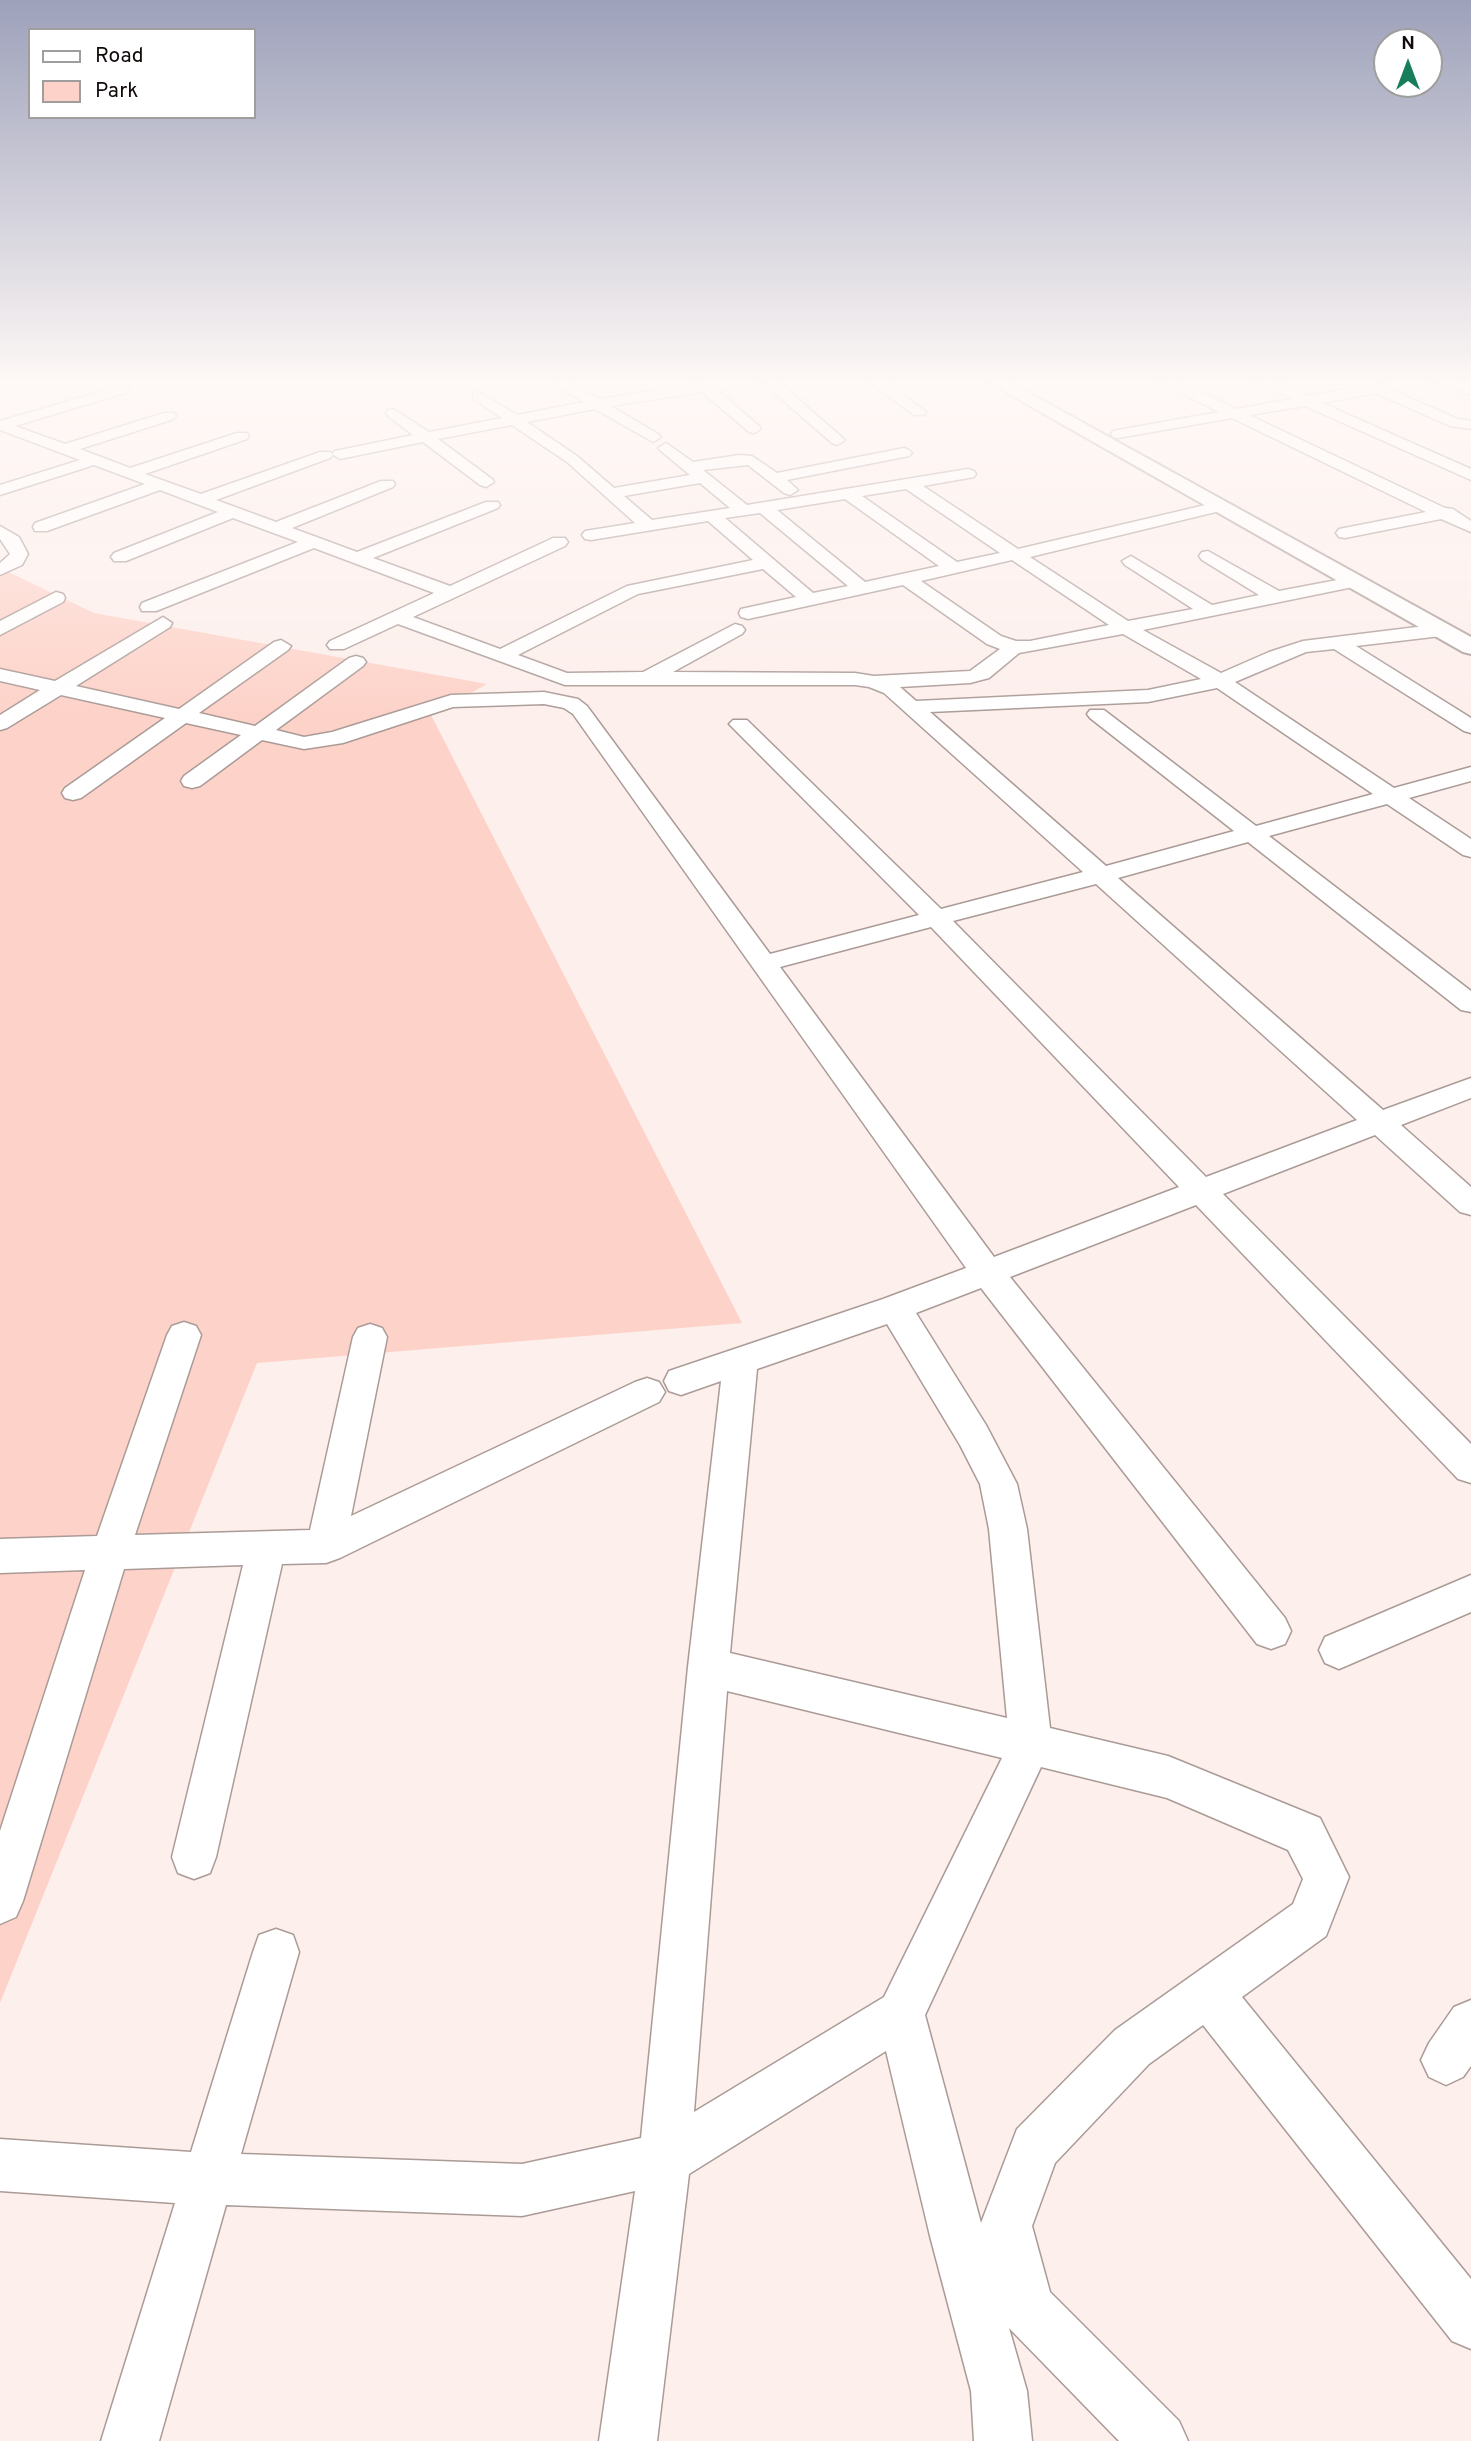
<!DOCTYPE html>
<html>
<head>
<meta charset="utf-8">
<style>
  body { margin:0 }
  #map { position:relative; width:1471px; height:2441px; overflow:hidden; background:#fdefec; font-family:Overpass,sans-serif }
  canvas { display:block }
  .legend { position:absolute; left:28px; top:28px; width:228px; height:91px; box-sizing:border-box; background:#fff; border:2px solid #a09d9d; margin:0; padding:9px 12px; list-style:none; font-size:21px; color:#110b0a }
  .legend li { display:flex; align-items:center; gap:14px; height:35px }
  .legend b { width:35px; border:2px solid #a09d9d }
  .north { position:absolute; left:1373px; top:28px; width:70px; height:70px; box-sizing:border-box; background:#fff; border:2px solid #a09d9d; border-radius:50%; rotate:0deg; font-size:19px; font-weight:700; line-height:28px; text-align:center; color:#110b0a }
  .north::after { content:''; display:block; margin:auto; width:24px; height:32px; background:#167f5a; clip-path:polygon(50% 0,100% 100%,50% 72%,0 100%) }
</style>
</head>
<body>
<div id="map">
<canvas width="1471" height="2441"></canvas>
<ul class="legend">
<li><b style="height:9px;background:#fff"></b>Road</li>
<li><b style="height:19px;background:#fdd2c8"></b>Park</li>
</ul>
<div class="north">N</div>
</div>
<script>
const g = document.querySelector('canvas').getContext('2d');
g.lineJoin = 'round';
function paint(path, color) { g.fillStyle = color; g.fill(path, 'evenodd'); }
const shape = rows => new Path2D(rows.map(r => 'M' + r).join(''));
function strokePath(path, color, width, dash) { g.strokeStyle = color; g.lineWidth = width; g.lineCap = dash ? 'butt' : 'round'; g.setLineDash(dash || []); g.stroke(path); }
const green = shape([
  [0,568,94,613,487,684,431,715,742,1323,257,1363,0,2003]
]);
const minor = shape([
  [734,378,774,378,845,440,837,445,832,443,762,382,717,390,759,426,761,429,754,433,749,432,702,392,611,406,658,434,661,437,653,442,595,409,527,422,577,456,614,488,690,475,661,451,658,448,666,443,693,462,739,455,752,456,777,473,904,448,909,450,912,453,909,456,787,480,798,490,790,495,784,493,748,465,703,470,747,505,968,469,974,471,976,474,974,477,923,486,1018,549,1218,502,1224,504,1226,507,1224,510,1030,557,1128,621,1193,609,1125,565,1122,561,1131,556,1212,605,1259,595,1202,560,1199,556,1202,552,1208,551,1279,591,1353,577,1362,582,1353,587,1143,630,1221,673,1269,652,1303,641,1441,624,1451,630,1441,636,1356,646,1471,718,1471,733,1464,731,1334,649,1306,652,1235,682,1394,788,1471,767,1471,781,1409,798,1471,839,1471,857,1463,855,1387,804,1269,836,1471,991,1471,1012,1461,1010,1248,842,1118,878,1383,1110,1471,1078,1471,1098,1401,1125,1471,1187,1471,1215,1460,1212,1375,1135,1223,1194,1471,1444,1471,1483,1458,1479,1196,1205,1010,1277,1285,1618,1291,1631,1285,1644,1271,1649,1257,1644,981,1288,916,1313,986,1425,1017,1484,1027,1529,1050,1728,1168,1756,1320,1818,1349,1877,1326,1936,1242,1997,1471,2279,1471,2349,1452,2341,1203,2025,1149,2064,1055,2163,1032,2226,1050,2292,1179,2421,1188,2441,1119,2441,1009,2328,1027,2391,1032,2441,974,2441,971,2391,930,2236,886,2051,689,2174,657,2441,599,2441,635,2191,522,2216,226,2205,159,2441,101,2441,175,2203,0,2191,0,2139,191,2152,253,1952,259,1935,276,1929,293,1935,299,1952,241,2154,522,2164,641,2138,688,1667,721,1381,681,1395,669,1391,664,1381,669,1371,883,1299,966,1268,573,714,564,708,544,704,453,707,343,743,304,749,262,740,200,786,192,788,184,786,181,781,184,776,241,735,186,723,81,798,73,800,65,798,62,793,65,788,165,718,61,695,7,728,0,730,0,715,40,690,0,681,0,669,55,681,163,617,172,623,170,627,76,686,179,709,274,642,281,640,291,646,288,650,199,713,255,726,349,658,356,656,363,658,366,662,363,666,276,730,304,737,332,732,451,695,544,692,578,699,587,706,770,954,919,915,733,728,729,724,733,720,747,720,941,909,1083,872,884,693,869,687,855,685,565,685,398,624,344,649,330,649,327,645,330,641,434,593,314,548,156,611,142,611,140,607,142,603,298,542,233,518,126,561,114,561,111,557,114,553,218,512,160,490,47,531,35,531,33,527,35,523,145,484,94,465,0,495,0,485,80,460,0,430,0,421,123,385,130,389,128,392,15,426,65,444,164,413,174,413,176,416,174,419,80,449,130,468,237,433,247,433,249,436,247,439,145,474,201,494,320,452,330,452,333,455,330,458,216,500,276,522,381,481,393,481,395,484,393,487,292,528,357,552,486,502,498,502,500,505,498,508,373,558,450,586,553,538,565,538,568,542,565,546,413,617,500,649,627,586,753,560,708,521,591,540,585,539,582,535,585,531,635,523,567,462,512,425,438,439,492,479,494,482,486,487,480,485,423,442,340,459,332,454,335,451,413,435,388,416,386,413,388,410,393,409,429,432,502,418,473,399,473,393,478,392,517,415,584,402,557,386,557,380,562,379,600,399,734,378],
  [700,483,730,508,652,520,624,496,700,483],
  [906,489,1000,553,957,562,862,496,906,489],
  [845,499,939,566,865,582,777,510,845,499],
  [760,513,848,586,813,593,725,518,760,513],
  [1012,560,1109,625,1030,641,1016,641,1001,636,921,581,1012,560],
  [763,569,796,597,741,609,739,613,741,617,748,619,903,585,987,644,1000,649,970,671,874,676,855,673,673,672,742,634,745,630,742,626,735,624,643,672,567,673,518,655,638,594,763,569],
  [1123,634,1201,679,1148,690,916,701,900,687,970,683,989,678,1019,653,1123,634],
  [1217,688,1373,794,1256,826,1104,710,1090,710,1087,714,1090,718,1234,831,1106,866,930,712,1148,702,1217,688],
  [1096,884,1357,1120,1206,1177,953,921,1096,884],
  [931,927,1179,1187,994,1257,780,967,931,927],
  [887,1324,960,1445,980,1484,989,1529,1007,1718,730,1653,757,1369,887,1324],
  [727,1691,1002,1758,884,1997,694,2112,727,1691],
  [1041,1767,1167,1798,1288,1850,1303,1879,1293,1904,1115,2030,1017,2129,981,2223,925,2015,1041,1767],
  [864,378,881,378,926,412,924,415,914,415,864,378],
  [1152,378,1171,378,1236,409,1292,399,1249,378,1268,378,1308,396,1412,378,1452,378,1471,386,1471,395,1437,382,1392,390,1458,419,1471,421,1471,429,1450,426,1375,393,1322,403,1471,469,1471,480,1305,406,1249,415,1445,508,1453,509,1471,521,1471,532,1441,519,1345,538,1339,537,1336,533,1339,529,1426,512,1232,418,1118,438,1113,437,1111,434,1113,431,1118,430,1219,412,1152,378],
  [0,526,19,537,28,554,22,565,0,575,0,563,10,554,0,539,0,526],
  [56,592,63,594,65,598,63,602,0,635,0,621,56,592],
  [184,1322,196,1326,201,1335,135,1535,310,1530,353,1337,358,1328,370,1324,382,1328,387,1337,351,1516,635,1382,647,1378,659,1382,665,1392,659,1402,340,1558,326,1563,282,1564,216,1857,210,1873,194,1879,178,1873,172,1857,243,1565,124,1569,23,1901,16,1917,0,1924,0,1831,85,1570,0,1573,0,1539,97,1536,167,1335,172,1326,184,1322],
  [1471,1575,1471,1612,1339,1669,1325,1663,1319,1650,1325,1637,1471,1575],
  [1471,2000,1471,2066,1463,2077,1446,2085,1429,2077,1421,2060,1429,2043,1454,2007,1471,2000]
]);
const secondary = shape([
  [981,378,1002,378,1471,637,1471,654,1463,652,981,378]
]);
paint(green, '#fdd2c8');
strokePath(minor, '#ab9b97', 3);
strokePath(secondary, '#ab9b97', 4);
paint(minor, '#fff');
paint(secondary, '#fff');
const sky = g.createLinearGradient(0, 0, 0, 720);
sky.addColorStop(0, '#9da1ba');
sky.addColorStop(0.53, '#fef8f6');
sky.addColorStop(1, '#fef8f600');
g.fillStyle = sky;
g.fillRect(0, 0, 1471, 720);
</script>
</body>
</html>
